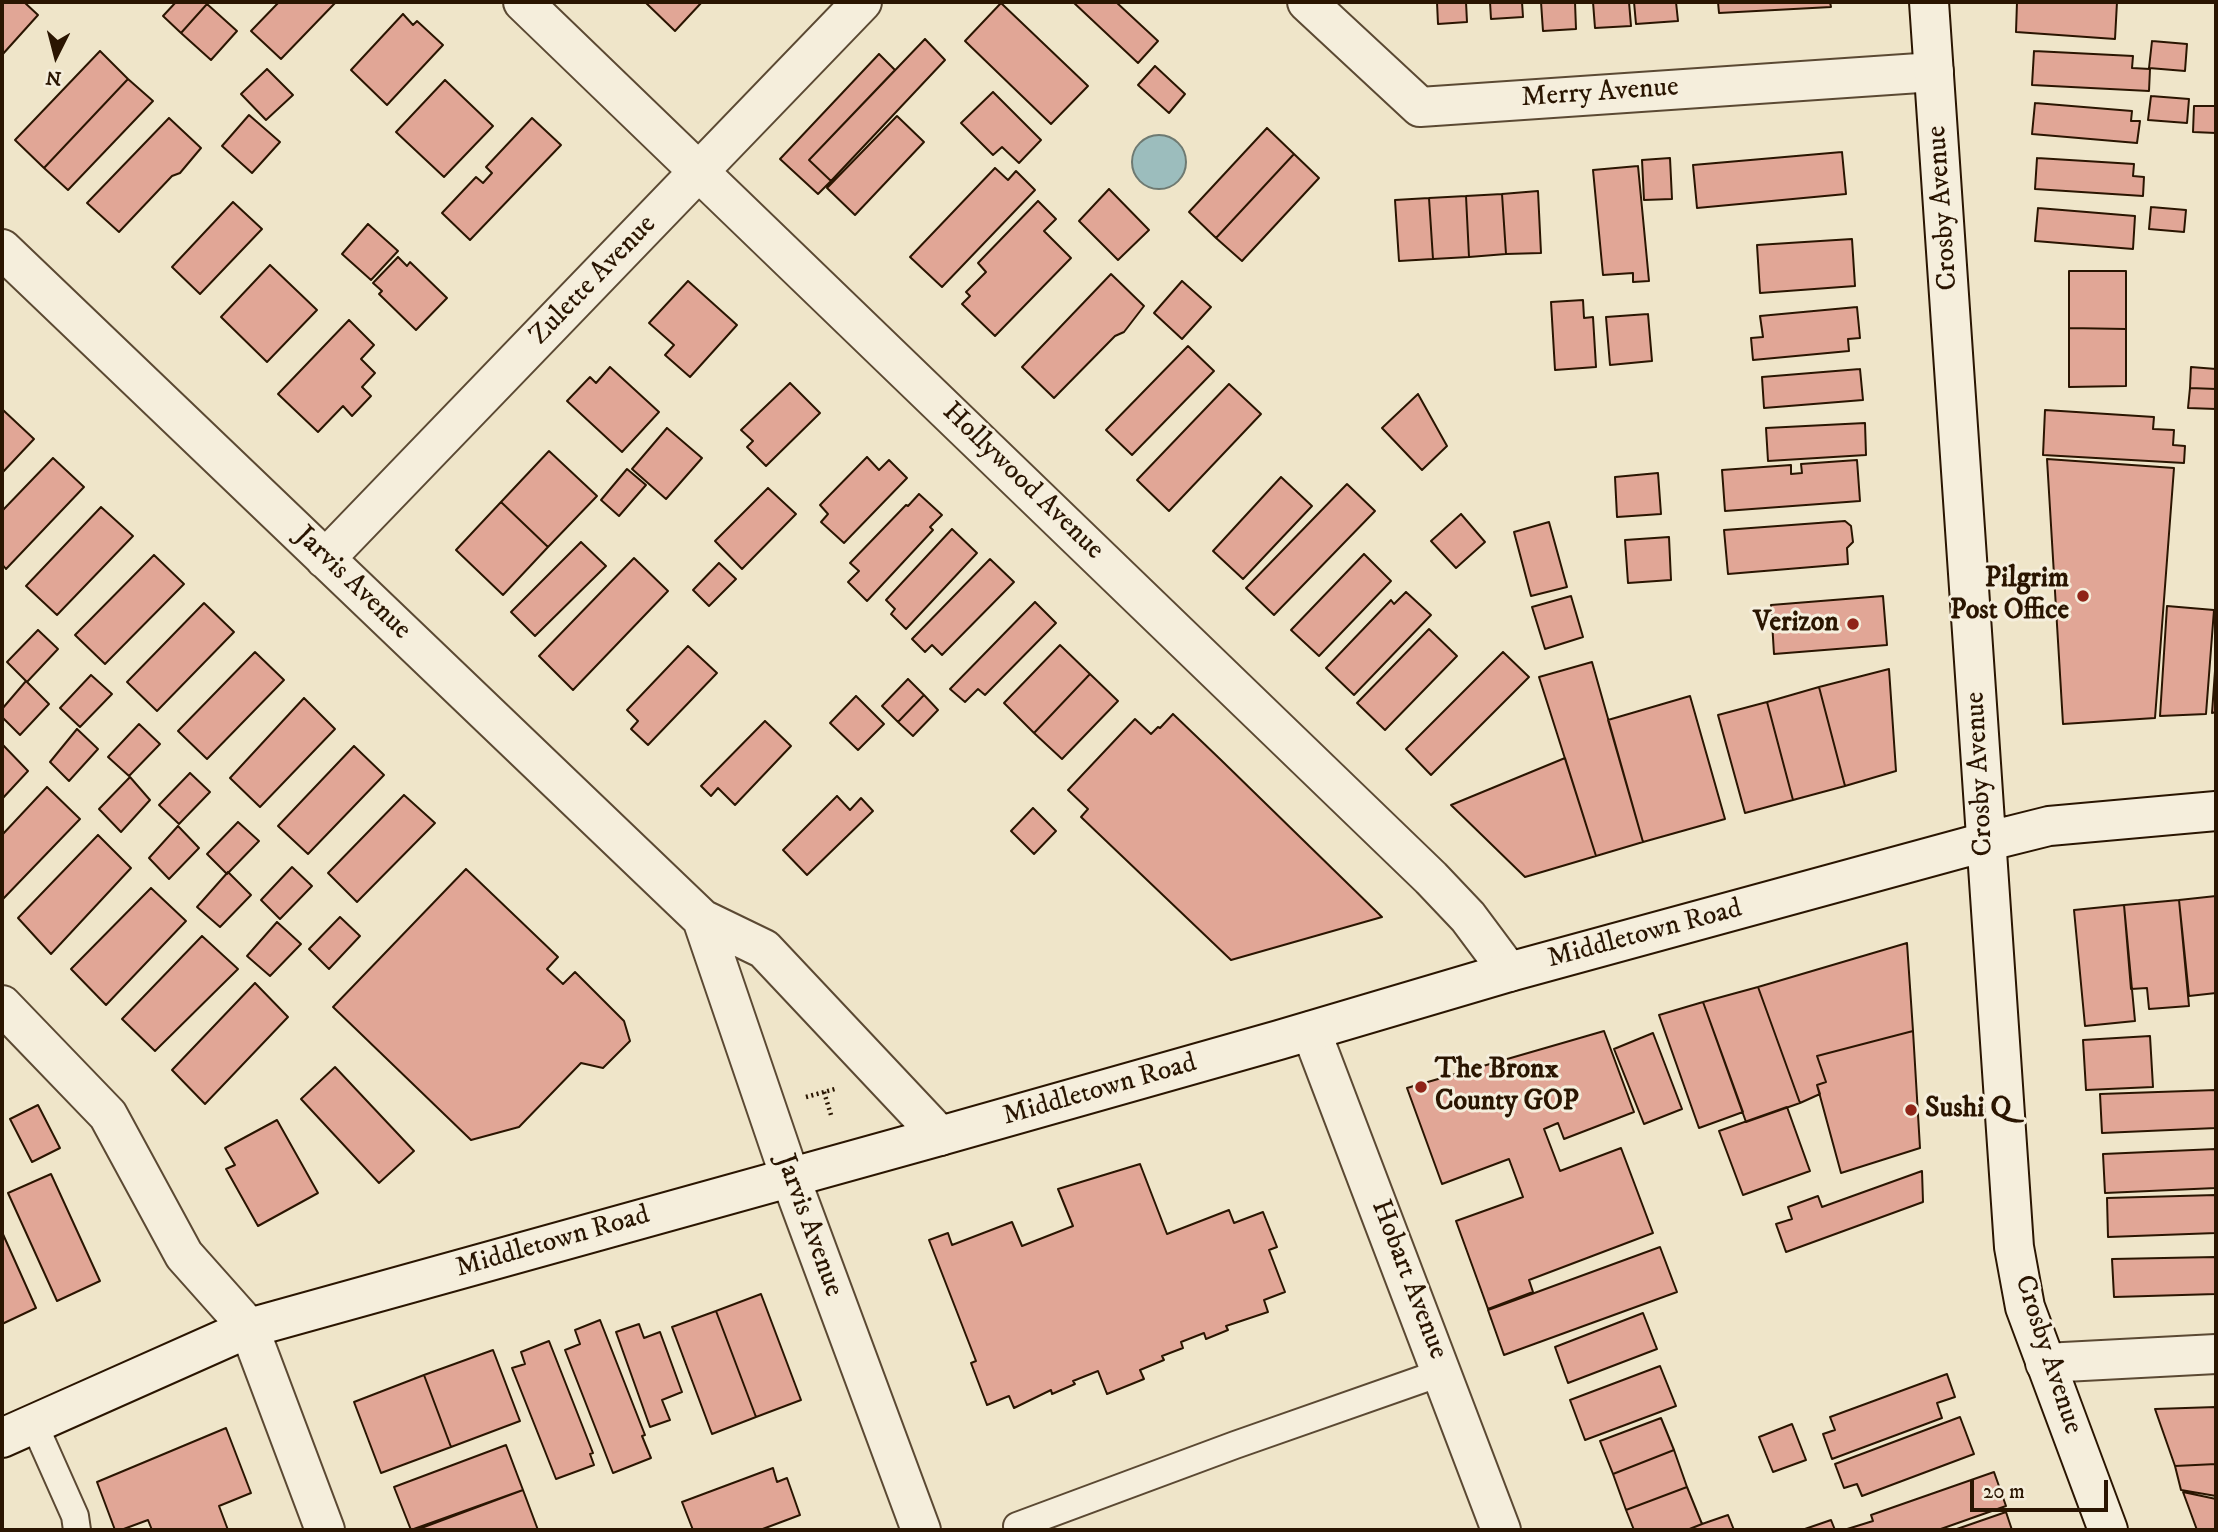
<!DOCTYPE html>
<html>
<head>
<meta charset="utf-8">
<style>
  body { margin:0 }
  #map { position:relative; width:2218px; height:1532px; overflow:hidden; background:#efe5c9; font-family:"IM FELL DW Pica",serif }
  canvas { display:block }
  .frame { position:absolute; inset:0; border:4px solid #2a1501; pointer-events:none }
  .north { position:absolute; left:21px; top:21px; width:70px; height:70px; -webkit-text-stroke:5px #f5eedc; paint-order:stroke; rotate:186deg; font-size:19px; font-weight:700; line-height:28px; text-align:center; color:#2a1501 }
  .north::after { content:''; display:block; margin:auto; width:24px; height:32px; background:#2a1501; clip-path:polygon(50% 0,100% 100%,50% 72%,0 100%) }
  .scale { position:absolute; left:1970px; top:1480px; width:138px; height:32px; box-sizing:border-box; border:4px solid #2a1501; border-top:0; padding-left:9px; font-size:21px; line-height:24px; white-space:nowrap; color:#2a1501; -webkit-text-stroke:5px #f5eedc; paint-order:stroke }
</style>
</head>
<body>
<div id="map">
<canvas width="2218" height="1532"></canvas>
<div class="frame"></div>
<div class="north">N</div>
<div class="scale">20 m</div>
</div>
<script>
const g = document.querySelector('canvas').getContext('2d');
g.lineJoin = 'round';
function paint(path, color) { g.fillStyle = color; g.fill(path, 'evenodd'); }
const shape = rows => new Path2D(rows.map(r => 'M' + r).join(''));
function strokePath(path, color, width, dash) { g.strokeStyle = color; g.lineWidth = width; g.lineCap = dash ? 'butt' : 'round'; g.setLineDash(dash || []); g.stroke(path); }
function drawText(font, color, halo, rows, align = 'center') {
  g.font = font + ' "IM FELL DW Pica",serif'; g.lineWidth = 6; g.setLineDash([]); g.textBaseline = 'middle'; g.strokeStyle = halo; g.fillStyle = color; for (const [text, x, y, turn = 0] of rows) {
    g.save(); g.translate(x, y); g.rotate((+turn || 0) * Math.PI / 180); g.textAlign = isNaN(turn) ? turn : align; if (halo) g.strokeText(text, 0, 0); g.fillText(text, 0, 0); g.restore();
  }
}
const water = shape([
  '1132 162a27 27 0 1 1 54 0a27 27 0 1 1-54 0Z'
]);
const building = shape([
  [2,2,24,2,38,15,2,55,2,2],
  [176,2,205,2,207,4,181,33,163,16,176,2],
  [279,2,336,2,281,59,251,31,279,2],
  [645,2,702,2,675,31,645,2],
  [1073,2,1116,2,1158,41,1138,63,1073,2],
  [1437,2,1466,2,1467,22,1438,24,1437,2],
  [1490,2,1522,2,1523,17,1491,19,1490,2],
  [1541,2,1575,2,1576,29,1543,31,1541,2],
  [1593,2,1629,2,1631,26,1595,28,1593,2],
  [1634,2,1676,2,1678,21,1636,24,1634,2],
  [1718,2,1830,2,1831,7,1719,13,1718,2],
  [2017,2,2117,2,2115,39,2016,32,2017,2],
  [1001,3,1088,86,1051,124,965,41,1001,3],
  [207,4,237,31,211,60,181,33,207,4],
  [403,14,413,25,417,21,443,45,387,105,351,70,403,14],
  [925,39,945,60,831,181,809,160,925,39],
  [2152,41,2187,44,2185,71,2149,68,2152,41],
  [100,51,128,79,44,168,15,140,100,51],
  [2034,51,2133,56,2132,68,2150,69,2149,91,2032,85,2034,51],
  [879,54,895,70,809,160,831,181,818,194,780,159,879,54],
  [1155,66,1185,94,1169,113,1138,85,1155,66],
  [267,69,293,95,266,120,241,94,267,69],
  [128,79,153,101,68,190,44,168,128,79],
  [445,80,493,126,444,177,396,132,445,80],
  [993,92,1041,140,1019,163,1002,147,993,155,961,123,993,92],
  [2151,96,2189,99,2187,123,2148,120,2151,96],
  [2035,103,2132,111,2131,121,2140,121,2137,143,2032,134,2035,103],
  [2194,106,2216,106,2216,133,2193,132,2194,106],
  [249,115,280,142,252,173,222,146,249,115],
  [897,116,924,142,855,215,827,188,897,116],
  [169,118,201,148,180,173,172,176,119,232,87,203,169,118],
  [532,118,561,145,470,240,442,213,476,177,483,183,492,173,486,167,532,118],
  [1267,128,1294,154,1216,238,1189,212,1267,128],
  [1842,152,1846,194,1697,208,1693,165,1842,152],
  [1294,154,1319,178,1242,261,1216,238,1294,154],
  [1670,158,1672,199,1644,200,1642,160,1670,158],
  [2037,158,2134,164,2133,176,2144,177,2143,196,2035,189,2037,158],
  [1638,166,1649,281,1633,282,1633,273,1603,275,1593,170,1638,166],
  [995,168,1008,180,1016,171,1035,190,942,287,910,257,995,168],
  [1109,189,1149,230,1118,260,1079,221,1109,189],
  [1538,191,1541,253,1506,254,1502,194,1538,191],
  [1502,194,1506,254,1469,257,1466,196,1502,194],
  [1466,196,1469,257,1433,259,1429,198,1466,196],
  [1429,198,1433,259,1399,261,1395,200,1429,198],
  [1038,201,1056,219,1044,231,1071,258,995,336,962,304,970,296,966,292,986,272,978,263,1038,201],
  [233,202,262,229,200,294,172,267,233,202],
  [2151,207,2186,210,2184,232,2149,229,2151,207],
  [2038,208,2135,216,2133,249,2035,241,2038,208],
  [368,224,398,251,371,280,342,254,368,224],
  [1852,239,1855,286,1760,293,1757,245,1852,239],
  [398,257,407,266,410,262,447,298,416,330,379,294,382,291,373,283,398,257],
  [270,265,317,310,267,362,221,317,270,265],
  [2069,271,2126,271,2126,329,2069,328,2069,271],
  [1111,274,1144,306,1124,332,1115,336,1054,398,1022,367,1111,274],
  [688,281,737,325,690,377,665,355,674,345,649,323,688,281],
  [1182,281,1211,307,1182,339,1154,313,1182,281],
  [1583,300,1584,318,1593,317,1596,367,1555,370,1551,302,1583,300],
  [1857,307,1860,338,1848,339,1849,351,1753,360,1751,338,1763,337,1760,316,1857,307],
  [1648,314,1652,361,1610,365,1606,317,1648,314],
  [349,320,374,345,361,359,375,373,362,387,371,396,352,416,343,406,318,432,278,394,349,320],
  [2069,328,2126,329,2126,386,2069,387,2069,328],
  [1188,346,1214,371,1132,455,1106,430,1188,346],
  [610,367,659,412,622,452,567,401,590,377,596,383,610,367],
  [2191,367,2216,369,2216,389,2190,388,2191,367],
  [1860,369,1863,400,1764,408,1762,377,1860,369],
  [790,383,820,413,766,466,747,447,753,441,741,430,790,383],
  [1229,384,1261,414,1169,511,1137,480,1229,384],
  [2190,388,2216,389,2216,409,2188,408,2190,388],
  [1418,394,1447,446,1422,470,1382,428,1418,394],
  [3,410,34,439,2,473,2,411,3,410],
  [2045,410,2154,417,2153,429,2174,430,2173,445,2185,446,2184,463,2043,455,2045,410],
  [1865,423,1866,455,1768,461,1766,428,1865,423],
  [667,428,702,458,666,499,632,469,667,428],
  [549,451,597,496,548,547,501,502,549,451],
  [867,457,879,470,889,460,907,478,844,543,821,522,828,514,820,505,867,457],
  [53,458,84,487,6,569,2,564,2,511,53,458],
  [2047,459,2174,468,2155,718,2063,724,2047,459],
  [1857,460,1860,501,1725,511,1722,470,1791,465,1791,474,1802,473,1801,464,1857,460],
  [627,469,646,485,619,516,601,500,627,469],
  [1658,473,1661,514,1617,517,1615,477,1658,473],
  [1281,477,1312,506,1243,579,1213,551,1281,477],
  [1347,484,1375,511,1274,615,1246,588,1347,484],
  [768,488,796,514,742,569,715,541,768,488],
  [919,494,942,515,930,527,933,530,867,601,848,582,859,571,850,563,906,505,908,506,919,494],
  [501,502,548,547,503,595,456,550,501,502],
  [101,507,133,536,57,615,26,586,101,507],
  [1461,514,1485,542,1456,568,1431,541,1461,514],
  [1845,521,1851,526,1853,542,1847,548,1848,564,1728,574,1724,530,1845,521],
  [1549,522,1567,587,1531,596,1514,532,1549,522],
  [952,529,977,553,906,629,891,614,895,609,886,600,952,529],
  [1669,537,1671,580,1628,583,1625,540,1669,537],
  [581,542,606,566,535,636,511,612,581,542],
  [1364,554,1391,581,1319,656,1291,630,1364,554],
  [154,555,184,584,105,664,75,635,154,555],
  [634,558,668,591,573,690,539,656,634,558],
  [990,559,1014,582,942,655,932,645,925,652,912,639,990,559],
  [719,563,736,579,709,606,693,590,719,563],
  [1406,592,1431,615,1354,695,1326,668,1391,600,1394,604,1406,592],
  [1571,596,1583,637,1545,649,1532,607,1571,596],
  [1883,596,1887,645,1774,654,1771,605,1883,596],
  [1035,602,1056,623,985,695,978,689,965,702,950,689,1035,602],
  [204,603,234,632,157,711,127,682,204,603],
  [2167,606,2214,610,2206,714,2160,716,2167,606],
  [1429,629,1457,656,1385,730,1357,703,1429,629],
  [38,630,58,649,27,682,7,662,38,630],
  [1060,645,1090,674,1034,733,1004,703,1060,645],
  [688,646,717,673,648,745,631,729,638,721,627,710,688,646],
  [255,652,284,680,207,759,178,731,255,652],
  [1503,652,1529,677,1431,775,1406,749,1503,652],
  [2216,657,2216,712,2212,713,2216,657],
  [1592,662,1643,842,1596,856,1539,677,1592,662],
  [1889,669,1896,771,1845,786,1819,687,1889,669],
  [1090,674,1118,701,1062,759,1034,733,1090,674],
  [91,675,112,694,80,727,60,708,91,675],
  [908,679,924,695,898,722,882,706,908,679],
  [26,681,49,704,20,735,2,717,2,709,26,681],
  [1819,687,1845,786,1793,800,1767,702,1819,687],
  [924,695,938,710,913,736,898,722,924,695],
  [856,696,884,724,858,750,830,723,856,696],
  [1690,696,1725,819,1643,842,1608,720,1690,696],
  [304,698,335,729,260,807,230,778,304,698],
  [1767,702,1793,800,1745,813,1718,715,1767,702],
  [1173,714,1221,760,1382,917,1231,960,1081,817,1088,809,1068,790,1135,719,1151,734,1158,727,1160,728,1173,714],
  [765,721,791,746,735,805,718,788,711,796,701,786,765,721],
  [139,724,160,744,129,776,108,757,139,724],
  [77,729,98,749,69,781,50,762,77,729],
  [2,744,28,771,2,799,2,744],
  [354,746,384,775,308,854,278,826,354,746],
  [1565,758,1596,856,1525,877,1451,805,1565,758],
  [190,773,210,792,179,824,159,805,190,773],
  [130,777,150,800,121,832,99,809,130,777],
  [47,787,80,819,2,900,2,835,47,787],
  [404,795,435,823,357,902,328,873,404,795],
  [837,796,850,810,861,798,873,811,807,875,783,850,837,796],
  [1033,808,1056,831,1034,854,1011,831,1033,808],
  [238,822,259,841,227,874,207,854,238,822],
  [178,826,199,848,169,879,149,858,178,826],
  [98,835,131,868,51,954,18,918,98,835],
  [292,867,312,886,280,919,261,900,292,867],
  [466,869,558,957,547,969,563,984,575,972,624,1021,630,1041,603,1068,581,1063,519,1127,471,1140,333,1007,466,869],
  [228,872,251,895,220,927,197,907,228,872],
  [151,888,186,921,106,1005,71,969,151,888],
  [2216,896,2216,993,2189,996,2179,900,2216,896],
  [2179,900,2189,1006,2149,1009,2147,988,2131,989,2124,905,2179,900],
  [2124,905,2135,1021,2085,1026,2074,910,2124,905],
  [340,917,360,936,329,969,309,949,340,917],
  [277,922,301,944,270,976,247,956,277,922],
  [202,936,238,969,155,1051,122,1019,202,936],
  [1907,943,1913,1031,1817,1056,1826,1082,1817,1085,1820,1094,1800,1103,1758,987,1907,943],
  [255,983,288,1017,205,1104,172,1070,255,983],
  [1758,987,1800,1103,1746,1122,1703,1002,1758,987],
  [1703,1002,1743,1112,1699,1128,1659,1015,1703,1002],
  [1604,1031,1634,1112,1564,1139,1558,1123,1544,1129,1560,1171,1621,1148,1653,1233,1529,1280,1533,1292,1488,1309,1456,1221,1523,1197,1509,1159,1442,1184,1407,1088,1604,1031],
  [1913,1031,1920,1148,1841,1173,1817,1085,1826,1082,1817,1056,1913,1031],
  [1653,1033,1682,1109,1644,1124,1614,1049,1653,1033],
  [2150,1036,2153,1087,2086,1090,2083,1040,2150,1036],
  [335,1067,414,1151,379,1183,301,1099,335,1067],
  [2216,1090,2216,1128,2102,1133,2100,1094,2216,1090],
  [38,1105,60,1148,32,1162,10,1119,38,1105],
  [1787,1107,1810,1171,1743,1195,1719,1131,1787,1107],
  [277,1120,318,1193,258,1226,226,1169,235,1165,225,1148,277,1120],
  [2216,1149,2216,1188,2105,1193,2103,1154,2216,1149],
  [1140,1164,1167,1234,1229,1210,1234,1223,1263,1212,1277,1247,1269,1250,1285,1292,1264,1300,1268,1312,1226,1326,1228,1330,1206,1339,1204,1333,1181,1342,1183,1348,1162,1356,1164,1360,1140,1370,1144,1379,1107,1394,1098,1371,1073,1381,1075,1384,1052,1394,1051,1390,1014,1408,1009,1396,987,1405,971,1363,976,1361,929,1240,948,1233,952,1245,1012,1222,1022,1246,1073,1226,1058,1189,1140,1164],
  [1922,1171,1923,1202,1786,1252,1776,1224,1792,1219,1788,1207,1818,1196,1822,1207,1922,1171],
  [51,1174,100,1281,57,1301,8,1193,51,1174],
  [2216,1195,2216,1233,2108,1237,2107,1198,2216,1195],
  [2,1232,36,1308,2,1324,2,1232],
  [1660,1247,1677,1292,1504,1355,1488,1310,1660,1247],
  [2216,1257,2216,1294,2114,1297,2112,1259,2216,1257],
  [761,1294,801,1400,756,1417,716,1311,761,1294],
  [716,1311,756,1417,712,1434,672,1327,716,1311],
  [1643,1313,1657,1349,1568,1383,1555,1347,1643,1313],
  [600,1320,645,1435,642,1436,651,1458,613,1473,565,1350,580,1344,575,1330,600,1320],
  [639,1324,644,1338,660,1332,682,1392,662,1400,670,1420,650,1427,616,1332,639,1324],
  [549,1341,593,1453,590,1454,594,1465,556,1479,512,1368,525,1364,521,1352,549,1341],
  [493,1350,520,1421,451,1447,424,1375,493,1350],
  [1660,1366,1676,1406,1585,1440,1570,1400,1660,1366],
  [1947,1374,1955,1397,1937,1403,1942,1418,1832,1459,1823,1434,1835,1430,1830,1417,1947,1374],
  [424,1375,451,1447,381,1473,354,1402,424,1375],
  [2216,1407,2216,1464,2175,1466,2155,1409,2216,1407],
  [1960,1417,1974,1454,1862,1496,1857,1484,1844,1488,1835,1464,1960,1417],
  [1661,1418,1674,1450,1613,1474,1600,1441,1661,1418],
  [1792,1424,1806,1460,1773,1472,1759,1437,1792,1424],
  [226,1428,251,1493,219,1506,228,1530,152,1530,148,1520,121,1530,115,1530,97,1482,226,1428],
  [506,1445,523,1490,411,1530,394,1487,506,1445],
  [1674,1450,1687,1487,1626,1510,1613,1474,1674,1450],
  [2216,1464,2216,1496,2181,1490,2175,1466,2216,1464],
  [773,1468,777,1482,787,1478,800,1515,760,1530,693,1530,682,1502,773,1468],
  [1994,1472,2006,1506,1938,1530,1844,1530,1873,1521,1871,1515,1994,1472],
  [1687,1487,1702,1524,1687,1530,1634,1530,1626,1510,1687,1487],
  [523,1490,538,1530,416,1530,523,1490],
  [2183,1492,2216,1499,2216,1530,2197,1530,2183,1492],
  [2006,1512,2012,1530,1954,1530,2006,1512],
  [1728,1515,1734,1530,1687,1530,1702,1524,1728,1515],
  [1831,1520,1835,1530,1802,1530,1831,1520]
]);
const path = shape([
  [824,1092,831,1115],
  [806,1097,835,1089]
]);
const lane = shape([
  [34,1424,75,1516,77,1530],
  [1017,1526,1235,1445,1443,1372]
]);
const street = shape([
  [523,2,1431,878,1468,917,1509,972],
  [1307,2,1420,107,1934,72],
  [2,249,702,919,764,949,940,1136],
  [325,559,862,2],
  [702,919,790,1177,921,1530],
  [2,1005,108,1115,184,1255,249,1328,325,1530],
  [1311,1031,1501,1530],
  [2045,1363,2216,1354]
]);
const secondary = shape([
  [1929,2,2014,1247,2025,1307,2108,1530],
  [2,1438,249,1328,940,1136,1279,1040,1509,972,1985,842,2049,826,2216,811]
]);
const markers = [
  [2083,596,7,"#8f2418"],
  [1853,624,7,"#8f2418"],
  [1421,1087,7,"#8f2418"],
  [1911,1110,7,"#8f2418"]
];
const streetNames = [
  ["Merry Avenue",1600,94,-4],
  ["Crosby Avenue",1944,208,-94],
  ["Zulette Avenue",594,281,-46],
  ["Hollywood Avenue",1022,482,44],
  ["Jarvis Avenue",352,584,44],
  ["Crosby Avenue",1981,774,-93],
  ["Middletown Road",1645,935,-15],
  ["Middletown Road",1100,1091,-16],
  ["Jarvis Avenue",808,1226,70],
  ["Middletown Road",553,1243,-16],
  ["Hobart Avenue",1408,1280,69],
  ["Crosby Avenue",2047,1355,72]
];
const poiNames = [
  ["Pilgrim",2069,580],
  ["Post Office",2069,612],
  ["Verizon",1839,624],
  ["The Bronx",1435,1071,"left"],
  ["County GOP",1435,1103,"left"],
  ["Sushi Q",1925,1110,"left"]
];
paint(water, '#9cbdbd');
strokePath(water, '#6e7a72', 2);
paint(building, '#e1a696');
strokePath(building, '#2a1501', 2);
strokePath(lane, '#5b4933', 30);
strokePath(street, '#5b4933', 42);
strokePath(secondary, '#2a1501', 42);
strokePath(path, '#2a1501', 4.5, [2, 3.5]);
strokePath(lane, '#f5eedc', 26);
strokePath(street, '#f5eedc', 38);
strokePath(secondary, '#f5eedc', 38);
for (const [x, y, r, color] of markers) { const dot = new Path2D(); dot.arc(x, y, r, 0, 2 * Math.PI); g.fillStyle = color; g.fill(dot); strokePath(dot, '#f5eedc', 2.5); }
drawText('28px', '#2a1501', '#f5eedc', streetNames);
drawText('bold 28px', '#2a1501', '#f5eedc', poiNames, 'right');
</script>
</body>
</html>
